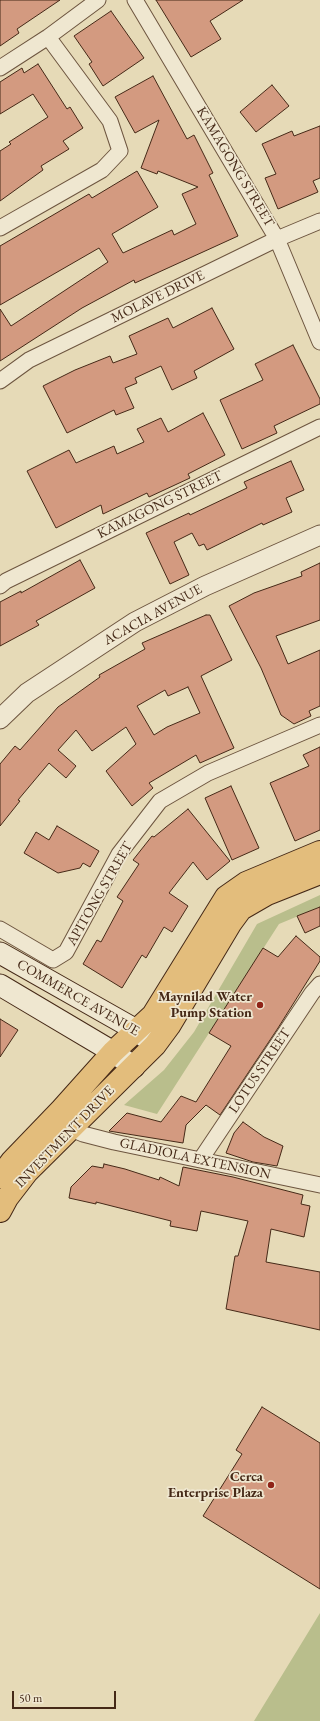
<!DOCTYPE html>
<html>
<head>
<meta charset="utf-8">
<style>
  body { margin:0 }
  #map { position:relative; width:320px; height:1721px; overflow:hidden; background:#e6dab7; font-family:"EB Garamond",serif }
  canvas { display:block }
  .scale { position:absolute; left:12px; top:1691px; width:104px; height:18px; box-sizing:border-box; border:2px solid #452917; border-top:0; padding-left:5px; font-size:12px; line-height:14px; white-space:nowrap; color:#452917; -webkit-text-stroke:3px #efe7d0; paint-order:stroke }
</style>
</head>
<body>
<div id="map">
<canvas width="320" height="1721"></canvas>
<div class="scale">50 m</div>
</div>
<script>
const g = document.querySelector('canvas').getContext('2d');
g.lineJoin = 'round';
function paint(path, color) { g.fillStyle = color; g.fill(path, 'evenodd'); }
const shape = rows => new Path2D(rows.map(r => 'M' + r).join(''));
function strokePath(path, color, width, dash) { g.strokeStyle = color; g.lineWidth = width; g.lineCap = dash ? 'butt' : 'round'; g.setLineDash(dash || []); g.stroke(path); }
function drawText(font, color, halo, rows, align = 'center') {
  g.font = font + ' "EB Garamond",serif'; g.lineWidth = 3.5; g.setLineDash([]); g.textBaseline = 'middle'; g.strokeStyle = halo; g.fillStyle = color; for (const [text, x, y, turn = 0] of rows) {
    g.save(); g.translate(x, y); g.rotate((+turn || 0) * Math.PI / 180); g.textAlign = isNaN(turn) ? turn : align; if (halo) g.strokeText(text, 0, 0); g.fillText(text, 0, 0); g.restore();
  }
}
const green = shape([
  [320,895,320,907,279,924,157,1114,124,1105,164,1070,194,1032,257,924],
  [320,1613,320,1721,254,1721]
]);
const building = shape([
  [0,0,60,0,17,29,19,33,0,46,0,0],
  [156,0,243,0,210,21,221,39,191,57,156,0],
  [111,11,144,58,103,86,89,64,92,62,74,36,111,11],
  [38,64,67,109,70,107,83,128,63,141,69,149,41,166,43,170,0,201,0,151,11,144,9,142,48,117,33,94,0,114,0,82,22,68,24,73,38,64],
  [153,76,187,139,194,135,213,173,209,175,238,236,135,283,134,280,82,308,0,361,0,309,11,326,108,262,99,248,0,305,0,246,89,194,92,198,137,171,158,207,112,234,123,253,172,230,174,235,196,224,182,194,198,187,158,171,157,174,141,168,159,120,135,133,115,97,153,76],
  [272,85,289,106,256,132,240,112,272,85],
  [320,126,320,178,313,181,318,192,278,209,265,178,276,174,262,144,292,131,294,136,320,126],
  [212,308,234,349,194,371,197,378,172,390,161,366,135,378,137,383,125,388,134,408,116,415,114,410,67,433,43,386,75,370,110,356,113,363,137,354,129,336,168,318,173,328,212,308],
  [293,345,320,399,320,404,274,426,277,433,242,449,220,400,263,380,255,364,293,345],
  [203,413,225,455,188,474,190,478,149,497,147,493,103,514,101,505,56,528,27,471,69,450,76,463,114,446,117,454,144,442,137,429,161,418,168,432,203,413],
  [291,461,304,490,286,498,292,512,263,525,262,523,207,550,204,544,199,546,192,533,174,542,189,575,170,584,146,533,189,513,190,515,247,488,244,482,291,461],
  [80,560,95,588,36,621,39,625,0,646,0,602,21,591,21,593,80,560],
  [320,563,320,620,276,636,288,664,320,650,320,706,309,711,311,716,294,724,281,715,261,668,229,606,254,593,302,576,301,572,320,563],
  [206,615,210,615,232,660,201,676,234,748,200,763,196,755,149,783,153,788,132,806,106,771,136,744,126,727,92,751,76,730,58,750,76,766,66,778,49,763,18,800,20,801,0,826,0,764,15,746,20,750,58,707,100,677,99,675,145,649,142,643,206,615],
  [188,687,200,713,167,727,154,735,137,706,165,690,168,696,188,687],
  [320,747,320,830,295,841,270,783,309,766,303,755,320,747],
  [231,786,259,848,232,860,205,798,231,786],
  [188,809,230,861,207,880,193,862,169,893,188,906,172,932,164,927,146,958,142,955,122,988,83,964,97,940,101,942,123,901,117,897,139,864,133,860,152,836,154,837,188,809],
  [57,826,99,851,90,867,83,863,80,868,58,873,24,853,36,832,49,840,57,826],
  [320,907,320,926,305,933,297,916,320,907],
  [296,936,320,957,320,961,278,1028,220,1115,206,1105,186,1125,183,1143,109,1131,127,1113,161,1122,181,1096,196,1102,231,1046,209,1033,263,948,278,957,296,936],
  [0,1019,18,1030,0,1057,0,1019],
  [243,1122,264,1137,283,1146,277,1166,253,1162,226,1153,234,1133,243,1122],
  [104,1164,125,1169,159,1180,160,1177,179,1186,183,1167,233,1177,303,1195,301,1204,310,1206,304,1237,271,1229,266,1262,320,1272,320,1330,226,1309,235,1256,238,1256,248,1221,201,1211,197,1231,170,1226,171,1221,96,1202,96,1204,69,1198,71,1187,92,1166,103,1168,104,1164],
  [262,1407,320,1443,320,1589,203,1516,242,1454,236,1450,262,1407]
]);
const minor = shape([
  [135,0,277,239,320,342],
  [0,68,48,37,98,0],
  [0,228,102,170,120,151,110,121,48,37],
  [0,381,29,360,277,239,320,221],
  [0,586,6,581,320,427],
  [0,929,53,960,66,952,119,854,160,801,208,773,320,725],
  [71,1129,83,1134,114,1142,320,1185],
  [201,1159,312,993,320,984]
]);
const tertiary = shape([
  [0,719,27,693,135,622,205,586,320,535]
]);
const secondary = shape([
  [0,953,136,1030,155,1045],
  [0,985,113,1052,134,1067]
]);
const primary = shape([
  [0,1177,12,1161,62,1109,113,1052,153,1015,226,897,246,883,320,852],
  [0,1211,7,1198,27,1172,155,1045,169,1026,230,924,241,909,267,894,320,873]
]);
const markers = [
  [260,1005,4,"#8f2418"],
  [271,1485,4,"#8f2418"]
];
const streetNames = [
  ["KAMAGONG STREET",235,167,59],
  ["MOLAVE DRIVE",158,297,-26],
  ["KAMAGONG STREET",160,505,-26],
  ["ACACIA AVENUE",153,615,-29],
  ["APITONG STREET",100,894,-60],
  ["COMMERCE AVENUE",78,998,30],
  ["LOTUS STREET",260,1071,-56],
  ["INVESTMENT DRIVE",65,1137,-46],
  ["GLADIOLA EXTENSION",195,1159,12]
];
const poiNames = [
  ["Maynilad Water",252,997],
  ["Pump Station",252,1013],
  ["Cerca",263,1477],
  ["Enterprise Plaza",263,1493]
];
paint(green, '#b9be8c');
paint(building, '#d39a80');
strokePath(building, '#452917', 1);
strokePath(minor, '#6d553f', 17);
strokePath(tertiary, '#6d553f', 21);
strokePath(secondary, '#452917', 23);
strokePath(primary, '#452917', 24);
strokePath(minor, '#efe7d0', 15);
strokePath(tertiary, '#efe7d0', 19);
strokePath(secondary, '#efe7d0', 21);
strokePath(primary, '#e3bd7c', 22);
for (const [x, y, r, color] of markers) { const dot = new Path2D(); dot.arc(x, y, r, 0, 2 * Math.PI); g.fillStyle = color; g.fill(dot); strokePath(dot, '#efe7d0', 1.5); }
drawText('14px', '#452917', '#efe7d0', streetNames);
drawText('bold 14px', '#452917', '#efe7d0', poiNames, 'right');
</script>
</body>
</html>
